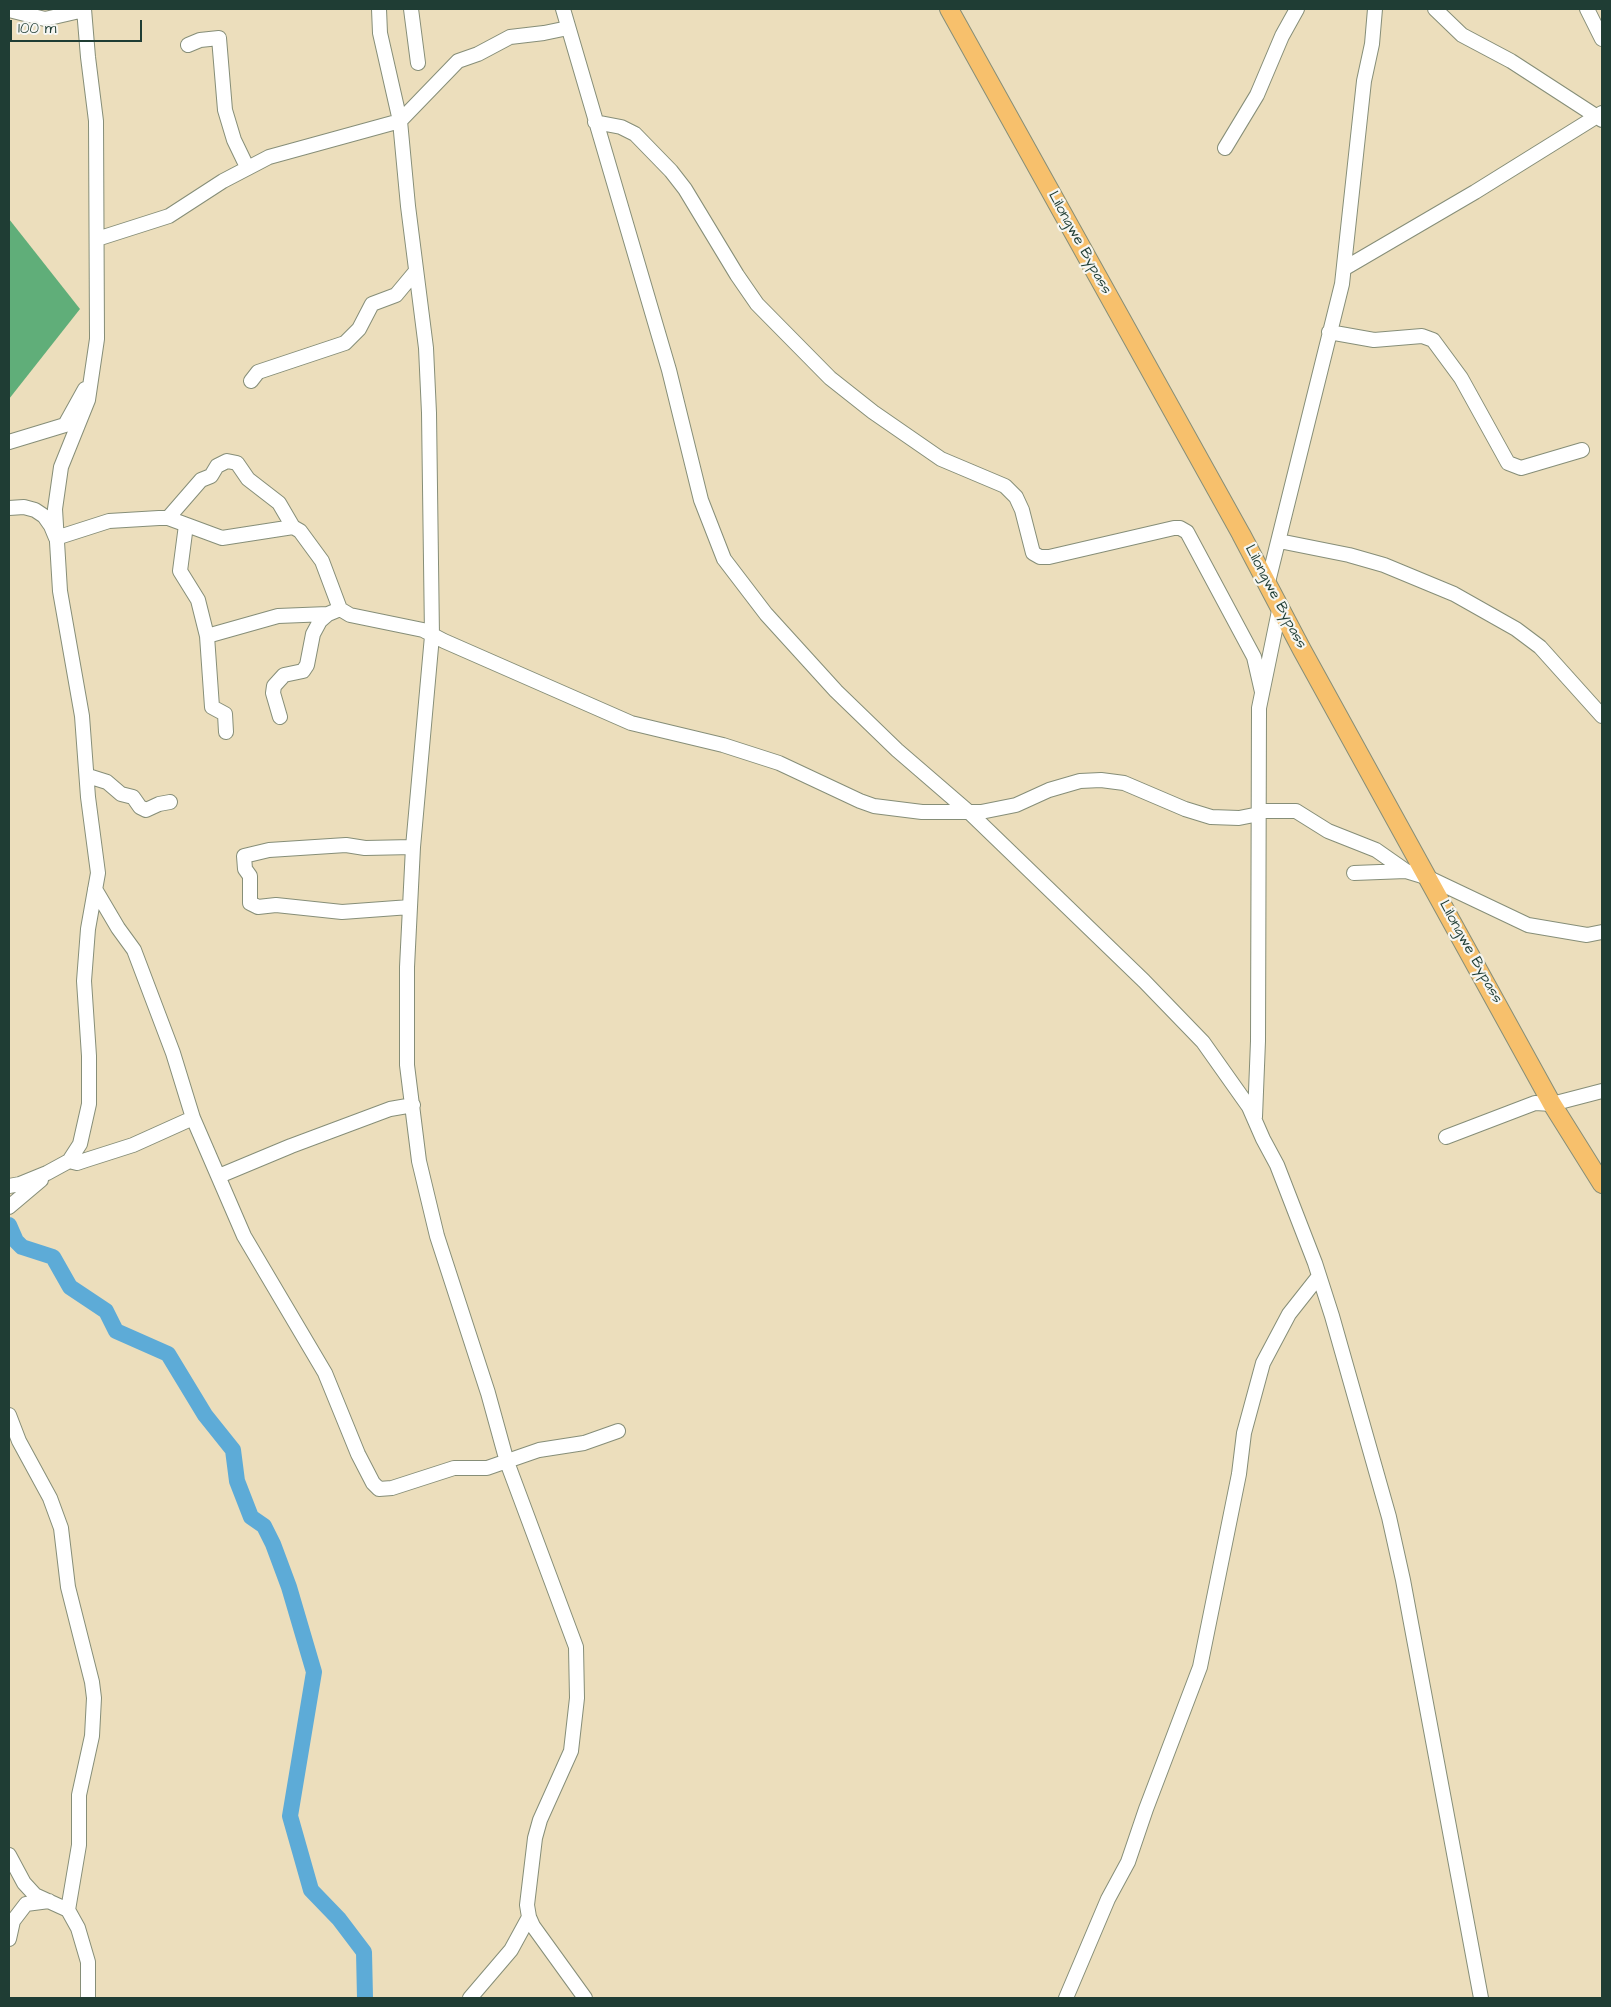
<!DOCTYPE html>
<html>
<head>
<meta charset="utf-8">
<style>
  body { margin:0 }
  #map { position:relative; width:1611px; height:2007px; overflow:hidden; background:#ecdebc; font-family:"Architects Daughter",sans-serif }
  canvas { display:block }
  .frame { position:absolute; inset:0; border:10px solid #1f3d34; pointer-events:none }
  .scale { position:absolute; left:10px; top:20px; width:132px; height:22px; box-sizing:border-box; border:2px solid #1f3d34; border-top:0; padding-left:6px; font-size:15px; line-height:18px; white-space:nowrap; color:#1f3d34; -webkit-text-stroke:4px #f6f6f2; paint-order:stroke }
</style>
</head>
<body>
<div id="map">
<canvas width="1611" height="2007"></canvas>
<div class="frame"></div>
<div class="scale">100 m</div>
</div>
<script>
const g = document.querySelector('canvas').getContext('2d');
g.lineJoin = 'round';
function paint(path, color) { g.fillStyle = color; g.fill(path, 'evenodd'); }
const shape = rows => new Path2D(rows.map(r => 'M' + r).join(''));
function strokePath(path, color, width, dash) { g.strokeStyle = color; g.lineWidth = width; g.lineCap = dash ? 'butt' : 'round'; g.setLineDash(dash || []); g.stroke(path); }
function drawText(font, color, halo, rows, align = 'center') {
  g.font = font + ' "Architects Daughter",sans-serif'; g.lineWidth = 4.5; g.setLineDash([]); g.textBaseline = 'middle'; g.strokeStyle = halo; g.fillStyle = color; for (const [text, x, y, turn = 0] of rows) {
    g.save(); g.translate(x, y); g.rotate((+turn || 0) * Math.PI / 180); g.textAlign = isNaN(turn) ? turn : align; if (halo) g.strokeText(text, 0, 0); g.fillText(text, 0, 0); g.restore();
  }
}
const forest = shape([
  [9,219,80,309,9,399]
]);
const river = shape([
  [9,1225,16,1241,22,1247,53,1257,70,1287,106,1311,116,1331,168,1354,205,1415,233,1450,237,1481,251,1517,264,1526,273,1544,289,1587,314,1672,290,1816,311,1890,339,1919,364,1952,365,1998]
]);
const minor = shape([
  [379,9,380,33,400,121,408,206,426,348,429,413,432,636,413,847,407,967,407,1065,419,1161,437,1236,488,1393,507,1462,576,1647,577,1698,571,1751,540,1820,535,1838,527,1905,529,1917,533,1926,585,1998],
  [411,9,418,63],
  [563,9,669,370,701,500,724,559,766,614,836,691,897,750,970,813,1144,981,1203,1042,1249,1107,1263,1139,1277,1165,1315,1263,1332,1316,1389,1517,1403,1580,1481,1998],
  [1435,9,1462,35,1511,61,1602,120],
  [1587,9,1602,39],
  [9,10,45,19,84,10],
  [188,45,200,40,219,38,225,110,234,140,247,167],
  [595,122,621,127,635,134,671,171,685,189,737,275,757,304,830,378,873,412,941,459,1005,486,1016,497,1022,510,1033,553,1040,557,1049,557,1174,528,1180,528,1187,532,1254,657,1262,692],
  [1225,148,1257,95,1282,36,1297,9],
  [97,239,169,216,223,181,269,157,400,121,458,61,478,54,510,37,544,33,568,28],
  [1345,268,1475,192,1602,113],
  [1329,332,1374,340,1422,336,1433,340,1461,378,1508,463,1521,468,1582,450],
  [251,381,258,372,345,343,359,329,372,304,396,295,416,271],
  [9,442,65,425,85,389],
  [9,508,24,507,35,510,44,516,51,526,56,538,109,521,159,518,168,518,222,538,293,527,300,531,322,561,340,609,350,615,423,630,444,641,631,723,723,745,779,763,860,801,874,806,922,812,981,812,1016,805,1049,790,1080,781,1101,780,1124,783,1185,809,1211,817,1239,818,1259,814],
  [168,518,201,480,211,476,217,466,227,461,237,463,248,479,279,503,293,527],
  [186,525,180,571,198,600,207,636,278,616,328,614,340,609],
  [1279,541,1349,555,1384,565,1454,594,1516,629,1540,647,1602,716],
  [1268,582,1342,284,1364,81,1372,44,1375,9],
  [207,636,212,707,225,714,226,732],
  [280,717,273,693,274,686,284,675,303,671,307,665,313,634,320,621,328,614],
  [88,776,107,782,121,794,133,797,140,807,146,810,159,804,170,802],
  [1259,811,1296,811,1328,831,1376,850,1406,871,1429,878,1528,925,1587,935,1602,932],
  [1354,873,1406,871],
  [95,889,118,928,134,950,173,1053,193,1118,244,1236,325,1373,358,1454,373,1483,379,1489,392,1488,454,1468,487,1468,539,1450,584,1443,618,1431],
  [410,907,342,912,276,905,258,907,250,903,250,876,245,869,244,856,269,850,346,845,365,848,413,847],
  [1255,1117,1258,1041,1259,708,1280,606],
  [1446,1137,1535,1103,1552,1104,1602,1091],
  [69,1161,77,1163,86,1160,133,1145,193,1118],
  [219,1176,291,1146,390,1109,413,1105],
  [9,1186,20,1184,47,1173,69,1161,80,1144,89,1104,89,1056,84,981,88,929,98,873,88,797,82,716,60,591,55,509,61,467,88,400,97,339,96,121,88,57,84,9],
  [9,1207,41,1180],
  [9,1415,19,1441,50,1498,61,1528,68,1587,92,1682,94,1698,92,1736,79,1795,79,1845,68,1910,78,1928,88,1962,88,1998],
  [9,1855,24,1883,35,1895,68,1910],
  [9,1939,13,1921,26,1904,49,1901],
  [470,1998,511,1950,529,1917],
  [1066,1998,1108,1899,1128,1862,1146,1809,1200,1667,1239,1474,1244,1433,1263,1363,1289,1314,1319,1276]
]);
const major = shape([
  [949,9,1241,534,1302,650,1552,1104,1602,1184]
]);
const streetNames = [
  ["Lilongwe Bypass",1079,243,61],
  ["Lilongwe Bypass",1275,597,62],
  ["Lilongwe Bypass",1470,952,61]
];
paint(forest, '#60ae79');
strokePath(river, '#5dabd7', 16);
strokePath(minor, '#868e78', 16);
strokePath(major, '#868e78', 20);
strokePath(minor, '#fff', 14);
strokePath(major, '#f7c06c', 18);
drawText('15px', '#1f3d34', '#f6f6f2', streetNames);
</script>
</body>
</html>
